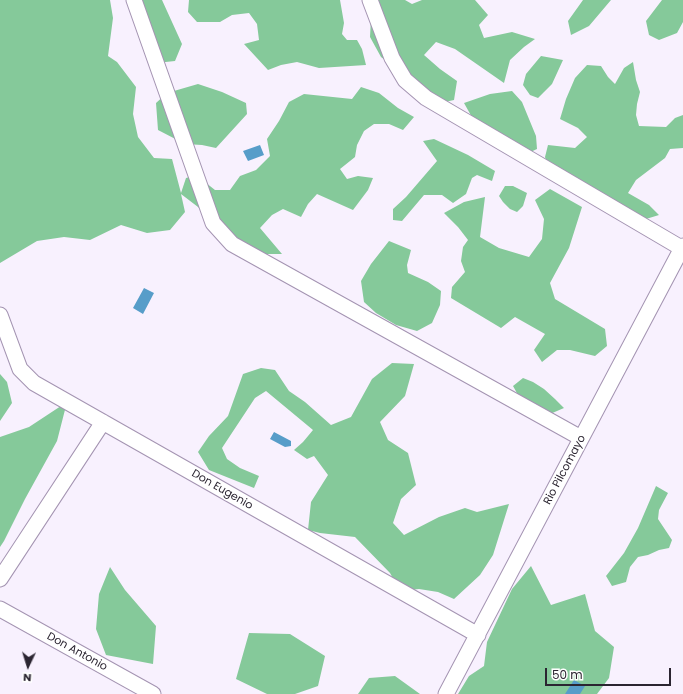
<!DOCTYPE html>
<html>
<head>
<meta charset="utf-8">
<style>
  body { margin:0 }
  #map { position:relative; width:683px; height:694px; overflow:hidden; background:#f8f1fe; font-family:Poppins,sans-serif }
  canvas { display:block }
  .north { position:absolute; left:8px; top:646px; width:40px; height:40px; -webkit-text-stroke:3px #fff; paint-order:stroke; rotate:184deg; font-size:11px; font-weight:700; line-height:16px; text-align:center; color:#2b2531 }
  .north::after { content:''; display:block; margin:auto; width:14px; height:18px; background:#2b2531; clip-path:polygon(50% 0,100% 100%,50% 72%,0 100%) }
  .scale { position:absolute; left:545px; top:668px; width:126px; height:18px; box-sizing:border-box; border:2px solid #2b2531; border-top:0; padding-left:5px; font-size:12px; line-height:14px; white-space:nowrap; color:#2b2531; -webkit-text-stroke:3px #fff; paint-order:stroke }
</style>
</head>
<body>
<div id="map">
<canvas width="683" height="694"></canvas>
<div class="north">N</div>
<div class="scale">50 m</div>
</div>
<script>
const g = document.querySelector('canvas').getContext('2d');
g.lineJoin = 'round';
function paint(path, color) { g.fillStyle = color; g.fill(path, 'evenodd'); }
const shape = rows => new Path2D(rows.map(r => 'M' + r).join(''));
function strokePath(path, color, width, dash) { g.strokeStyle = color; g.lineWidth = width; g.lineCap = dash ? 'butt' : 'round'; g.setLineDash(dash || []); g.stroke(path); }
function drawText(font, color, halo, rows, align = 'center') {
  g.font = font + ' Poppins,sans-serif'; g.lineWidth = 3; g.setLineDash([]); g.textBaseline = 'middle'; g.strokeStyle = halo; g.fillStyle = color; for (const [text, x, y, turn = 0] of rows) {
    g.save(); g.translate(x, y); g.rotate((+turn || 0) * Math.PI / 180); g.textAlign = isNaN(turn) ? turn : align; if (halo) g.strokeText(text, 0, 0); g.fillText(text, 0, 0); g.restore();
  }
}
const forest = shape([
  [0,0,110,0,113,18,108,56,117,62,136,87,133,114,138,137,154,158,172,159,181,193,186,178,196,175,215,190,230,190,240,176,256,170,270,156,267,139,279,121,289,102,304,94,352,99,361,87,379,93,398,108,414,117,403,130,389,124,374,124,364,131,357,145,355,157,340,169,347,179,358,176,373,178,368,190,353,210,317,194,308,204,301,217,283,209,272,215,260,228,282,254,265,254,243,250,213,223,198,207,181,194,185,212,170,230,147,233,121,225,90,240,64,237,37,241,0,263],
  [134,0,162,0,182,44,175,61,156,63],
  [189,0,340,0,344,23,342,34,347,40,357,40,362,49,366,65,319,68,297,62,281,65,268,70,244,44,259,40,257,24,249,13,232,15,220,22,197,22,188,12],
  [372,0,405,0,412,4,422,0,475,0,488,15,479,25,484,38,512,32,535,39,524,47,510,60,504,83,455,49,436,42,424,55,440,69,457,81,454,100,436,104,399,71,381,57,370,37],
  [583,0,611,0,589,26,571,35,568,21],
  [662,0,683,0,683,22,677,33,659,40,649,35,646,21],
  [541,56,563,60,552,84,538,98,530,95,523,85,526,74],
  [633,62,636,80,640,92,637,104,636,115,639,126,666,127,675,118,683,115,683,148,670,149,665,158,636,180,628,193,649,205,659,215,646,219,549,170,545,157,548,145,575,148,587,137,578,128,560,119,566,99,575,78,587,65,601,66,608,77,615,84,624,68],
  [198,84,222,92,246,103,247,114,216,148,202,145,185,144,158,130,156,103,167,93],
  [512,91,522,102,536,136,537,149,524,155,478,128,464,103,490,94],
  [434,139,468,155,495,171,492,181,477,175,472,178,466,194,453,203,442,195,424,195,402,221,393,220,393,209,406,197,437,161,423,141],
  [505,186,513,186,527,193,523,206,517,212,510,209,503,202,499,196],
  [550,189,582,207,569,248,550,283,555,299,605,329,607,346,595,356,570,350,557,350,542,362,534,350,545,334,515,317,501,328,451,298,452,287,465,272,461,261,463,247,468,240,458,227,444,213,464,202,485,197,480,237,499,248,529,257,542,239,544,219,535,200],
  [389,241,411,250,407,265,408,273,428,282,441,291,440,305,432,323,417,331,396,325,376,313,364,302,361,281,371,264],
  [392,363,414,364,405,396,380,422,388,440,408,453,416,485,401,499,393,523,404,535,439,517,465,508,477,512,509,504,493,555,480,575,454,599,438,592,419,589,400,591,390,573,355,537,320,533,308,530,311,502,328,475,314,456,307,459,294,450,303,442,313,430,266,391,255,398,222,448,227,459,240,468,259,476,254,488,209,470,198,452,209,436,228,416,243,374,261,368,275,370,289,391,305,402,331,425,351,417,372,379],
  [0,374,7,382,12,403,0,421],
  [523,378,533,382,544,389,555,399,564,408,550,414,518,395,513,386],
  [67,402,57,441,25,499,4,541,0,547,0,437,29,427],
  [656,486,668,493,659,510,658,519,672,540,669,548,659,550,648,555,638,557,630,567,626,582,612,586,606,576,624,553,638,528],
  [531,566,551,605,585,594,595,631,614,647,609,678,597,694,458,694,469,676,484,666,487,642,512,589],
  [110,567,125,590,156,626,153,664,106,655,96,629,99,594],
  [249,633,290,634,325,656,318,686,295,694,267,694,236,679],
  [395,676,420,694,358,694,369,678]
]);
const water = shape([
  [260,145,264,155,248,161,243,151],
  [144,288,154,293,143,314,133,308],
  [274,432,291,441,291,446,285,447,270,439],
  [574,680,585,686,580,694,565,694]
]);
const street = shape([
  [134,0,213,223,232,244,581,438],
  [370,0,392,58,405,80,426,98,683,249],
  [0,315,20,369,34,383,478,635],
  [0,579,103,422],
  [0,609,153,694],
  [446,694,683,246]
]);
const streetNames = [
  ["Rio Pilcomayo",565,470,-62],
  ["Don Eugenio",222,490,30],
  ["Don Antonio",77,652,29]
];
paint(forest, '#85c99a');
paint(water, '#579dc9');
strokePath(street, '#a494b2', 17);
strokePath(street, '#fff', 15);
drawText('11px', '#2b2531', '#fff', streetNames);
</script>
</body>
</html>
